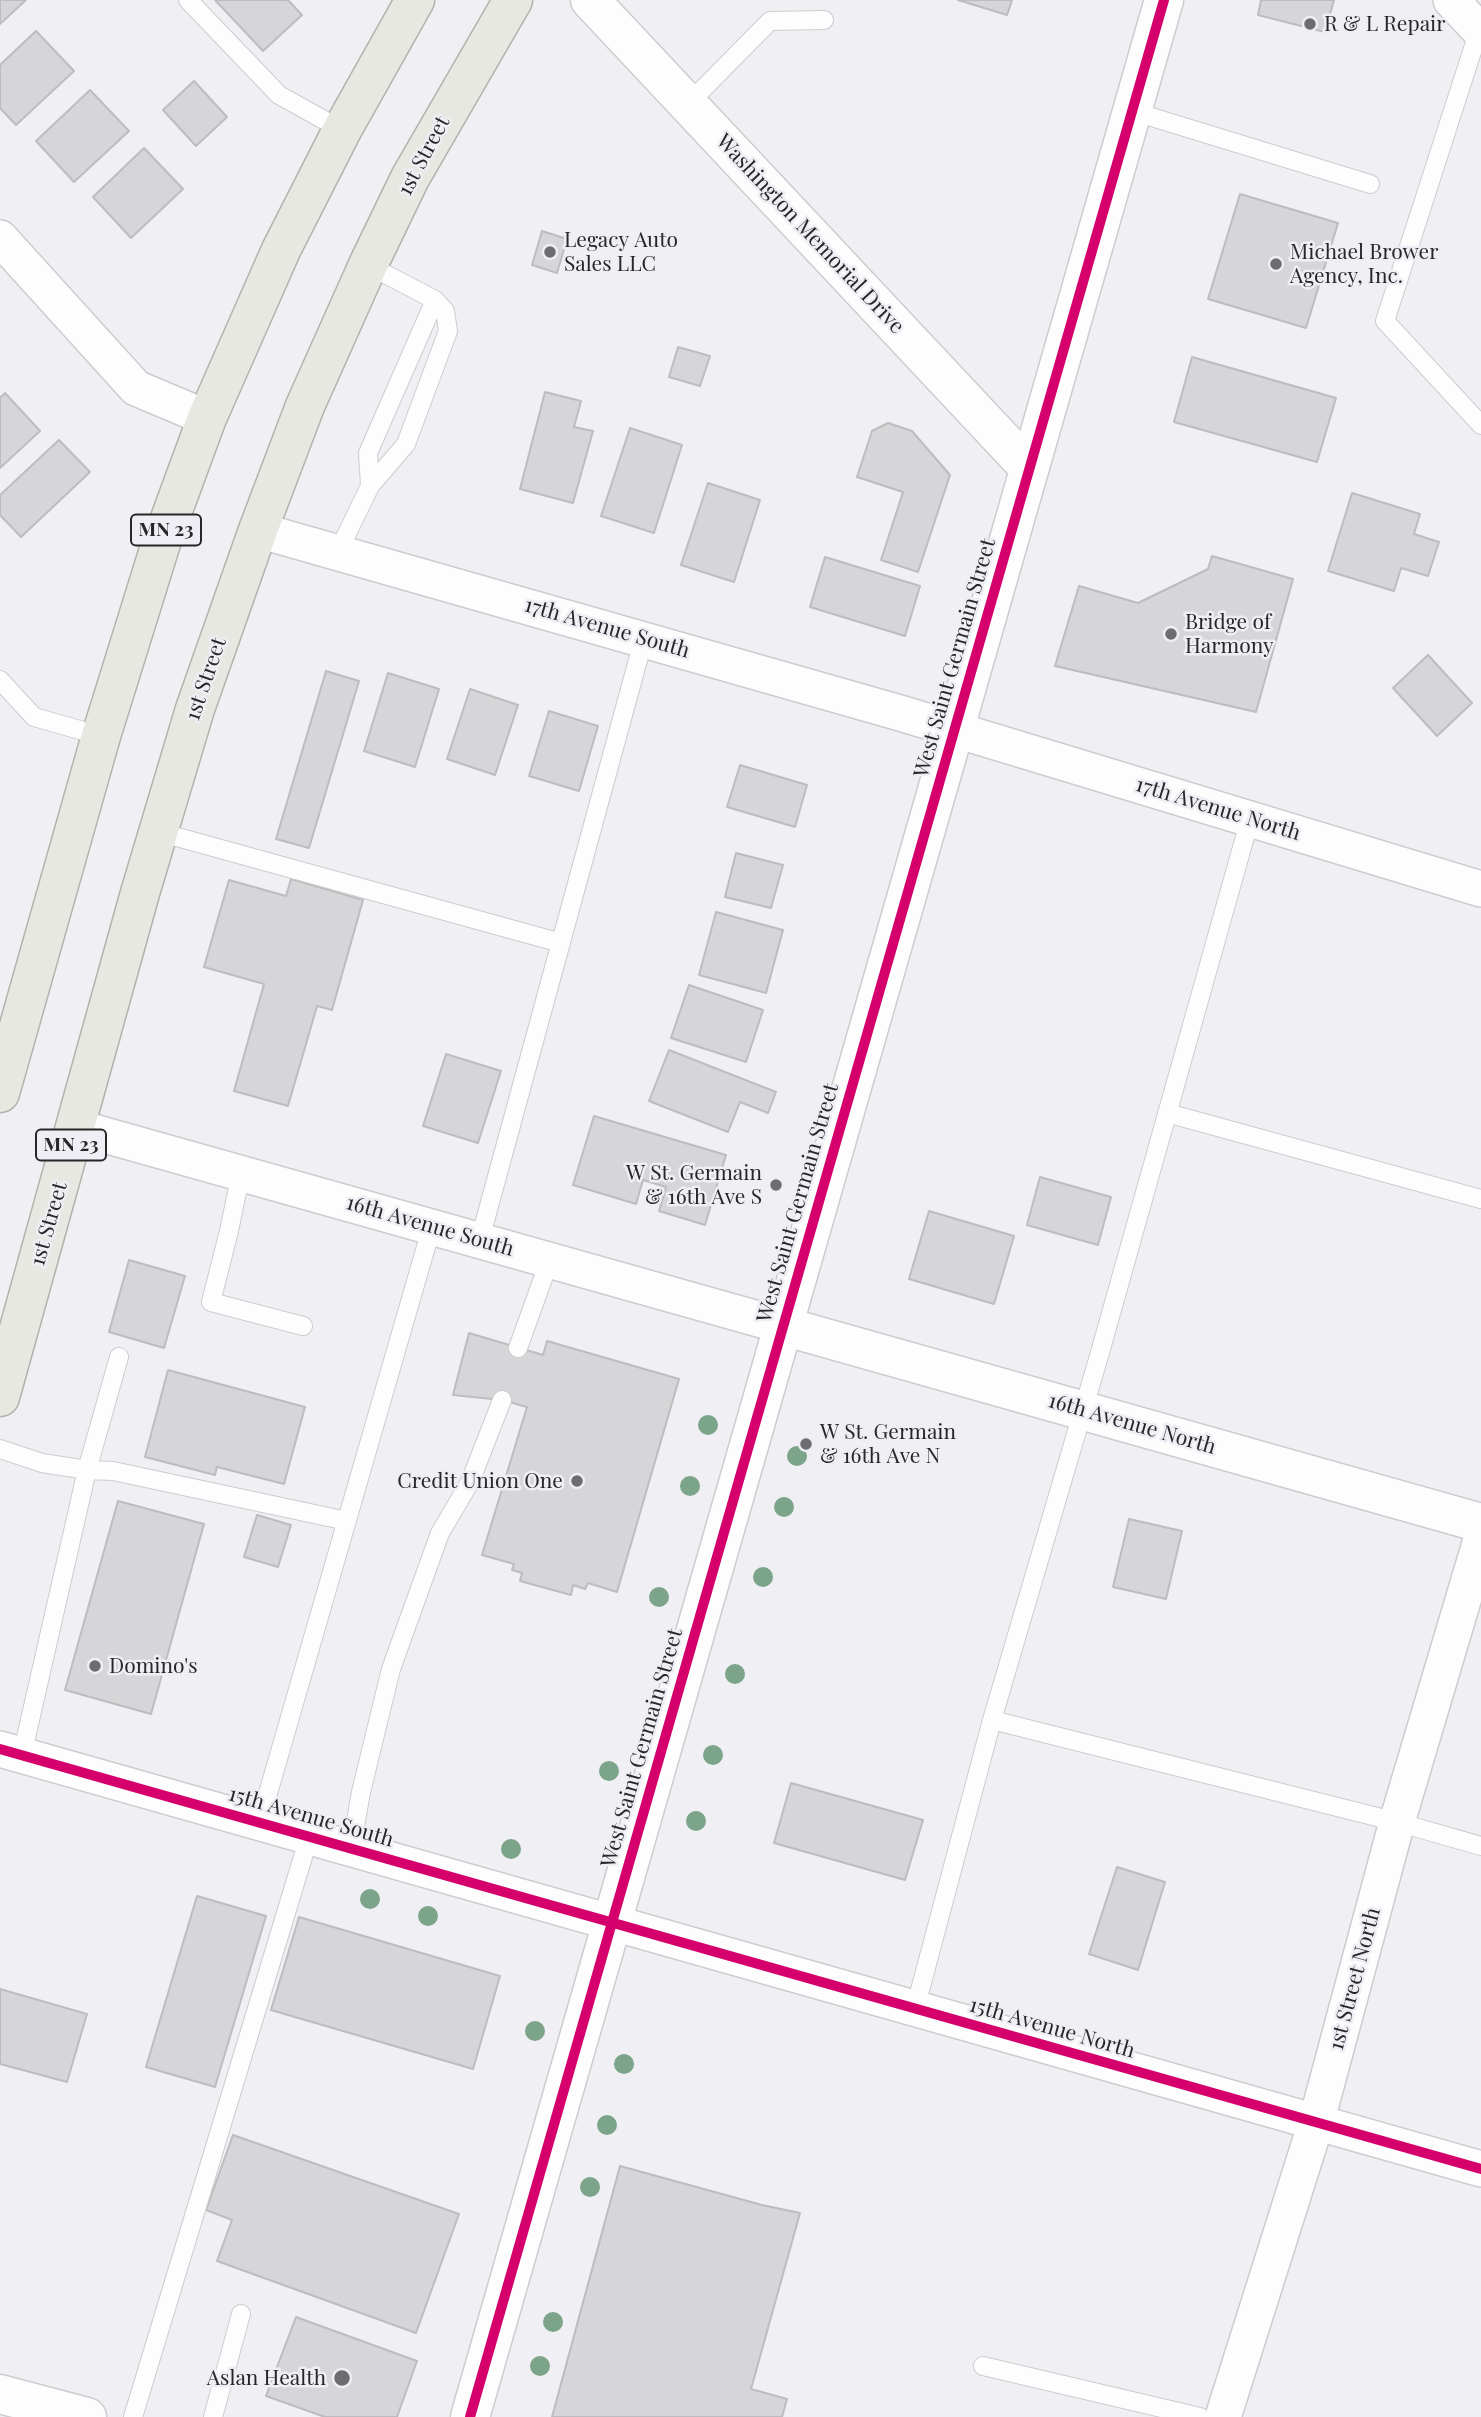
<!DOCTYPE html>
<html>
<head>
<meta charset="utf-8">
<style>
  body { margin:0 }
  canvas { display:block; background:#f0eff3 }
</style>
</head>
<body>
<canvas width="1481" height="2417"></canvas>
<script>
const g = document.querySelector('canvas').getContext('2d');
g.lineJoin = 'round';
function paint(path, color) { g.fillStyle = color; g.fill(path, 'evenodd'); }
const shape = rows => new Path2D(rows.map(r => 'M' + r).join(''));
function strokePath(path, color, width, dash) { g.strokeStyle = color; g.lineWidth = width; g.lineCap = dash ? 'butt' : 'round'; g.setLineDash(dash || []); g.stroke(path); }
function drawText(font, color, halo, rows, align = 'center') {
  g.font = font + ' "Playfair Display",serif'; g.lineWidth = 5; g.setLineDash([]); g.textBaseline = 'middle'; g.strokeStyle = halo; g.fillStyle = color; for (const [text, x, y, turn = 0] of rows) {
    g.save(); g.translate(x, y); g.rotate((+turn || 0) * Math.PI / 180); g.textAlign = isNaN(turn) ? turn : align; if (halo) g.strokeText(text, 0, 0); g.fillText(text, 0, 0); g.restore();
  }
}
const building = shape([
  [0,0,26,0,0,24,0,0],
  [215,0,288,0,302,15,263,51,215,0],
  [958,0,1012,0,1007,15,958,0],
  [1261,0,1334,0,1325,32,1258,15,1261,0],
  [36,31,74,71,16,125,0,108,0,65,36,31],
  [194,81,227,117,196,146,163,110,194,81],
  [90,90,129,131,74,182,36,141,90,90],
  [144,148,183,189,131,238,93,197,144,148],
  [1240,194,1338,223,1306,328,1208,299,1240,194],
  [542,231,567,239,557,273,532,265,542,231],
  [678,347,710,356,700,386,669,377,678,347],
  [1192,357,1336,398,1317,462,1174,422,1192,357],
  [545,392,581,401,574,427,593,431,573,503,520,489,545,392],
  [5,393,40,431,0,468,0,398,5,393],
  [888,423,912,431,950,475,918,572,881,560,903,492,857,477,872,431,888,423],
  [630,428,682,445,654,533,601,516,630,428],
  [59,440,90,472,21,537,0,515,0,495,59,440],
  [708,483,760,500,734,582,681,565,708,483],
  [1352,493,1420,514,1414,534,1439,542,1428,576,1401,568,1394,591,1328,571,1352,493],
  [1212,556,1293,579,1256,712,1055,666,1079,586,1138,603,1208,569,1212,556],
  [825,557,920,586,905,636,810,607,825,557],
  [1428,655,1472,703,1437,736,1393,688,1428,655],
  [326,671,359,681,309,848,276,839,326,671],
  [388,673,439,689,415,767,364,751,388,673],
  [470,689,518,705,495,775,447,759,470,689],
  [549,711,598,726,579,791,529,776,549,711],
  [740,765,807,785,795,827,727,807,740,765],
  [736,853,783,865,771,908,725,897,736,853],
  [291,879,363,900,332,1010,317,1006,288,1106,234,1091,264,984,204,967,229,880,286,896,291,879],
  [716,912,783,930,766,993,699,975,716,912],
  [689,985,763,1010,746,1062,671,1038,689,985],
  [669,1050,776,1092,768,1113,740,1102,728,1132,649,1101,669,1050],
  [446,1054,501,1071,478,1143,423,1126,446,1054],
  [594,1116,726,1155,705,1225,659,1211,666,1187,643,1180,636,1204,573,1185,594,1116],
  [1040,1177,1111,1197,1098,1245,1027,1225,1040,1177],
  [929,1211,1014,1236,994,1304,909,1279,929,1211],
  [129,1260,185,1276,164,1348,109,1332,129,1260],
  [469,1333,543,1355,547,1341,679,1379,617,1592,588,1583,585,1589,573,1585,571,1595,520,1581,522,1573,512,1570,514,1564,482,1555,527,1407,502,1400,453,1395,469,1333],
  [168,1370,305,1407,284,1484,217,1467,215,1475,145,1457,168,1370],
  [118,1501,204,1524,151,1714,65,1690,118,1501],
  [257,1515,291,1525,278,1567,244,1557,257,1515],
  [1129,1519,1182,1531,1166,1599,1113,1587,1129,1519],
  [791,1783,923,1820,905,1880,774,1843,791,1783],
  [1117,1867,1165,1882,1138,1970,1089,1954,1117,1867],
  [197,1896,266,1916,215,2087,146,2067,197,1896],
  [299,1917,500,1976,473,2069,271,2010,299,1917],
  [0,1989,87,2014,67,2082,0,2064,0,1989],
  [233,2135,459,2214,416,2333,217,2261,232,2220,206,2210,233,2135],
  [620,2166,762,2205,800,2213,751,2389,787,2399,782,2417,552,2417,620,2166],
  [296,2317,417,2361,397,2417,325,2417,266,2396,296,2317]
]);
const service = shape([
  [188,0,279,95,342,130],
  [1479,30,1385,321,1481,425],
  [688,104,770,21,824,20],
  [1132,111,1370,184],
  [370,486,368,453,435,300],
  [338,552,370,486,406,444,448,331,445,311,435,300,368,265],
  [0,680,34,717,101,736],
  [159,832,561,943],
  [1167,1113,1481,1199],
  [241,1173,229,1231,211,1302,303,1326],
  [480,1239,644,638],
  [518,1348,550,1259],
  [0,1449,42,1463,87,1470,113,1471,347,1521],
  [992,1720,1397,1822,1481,1846],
  [22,1755,87,1470,119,1357],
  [260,1821,432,1226],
  [351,1849,361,1792,391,1669,440,1533,470,1482,502,1400],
  [915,2009,992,1720,1099,1356,1250,819],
  [983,2366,1200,2417],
  [133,2417,309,1837],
  [213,2417,241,2314]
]);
const minor = shape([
  [1451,0,1481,32],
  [0,238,136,388,207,418],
  [258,530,900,713,1481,889],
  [76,1127,783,1326],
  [0,1749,1481,2169],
  [1223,2417,1316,2123,1397,1822,1481,1540]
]);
const tertiary = shape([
  [590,0,1029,468],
  [783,1326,1481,1523],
  [0,2394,87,2417],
  [470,2417,1164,0]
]);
const trunk = shape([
  [0,1093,101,736,161,543,207,418,281,250,342,130,415,0],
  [0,1397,140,893,195,709,258,530,305,406,368,265,410,178,513,0]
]);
const cycleway = shape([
  [0,1749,1481,2169],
  [470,2417,1164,0]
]);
const trees = [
  [708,1425],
  [797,1456],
  [690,1486],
  [784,1507],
  [763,1577],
  [659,1597],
  [735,1674],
  [713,1755],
  [609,1771],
  [696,1821],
  [511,1849],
  [370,1899],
  [428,1916],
  [535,2031],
  [624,2064],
  [607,2125],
  [590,2187],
  [553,2322],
  [540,2366]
];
const markers = [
  [1310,24,7,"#6d6c6f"],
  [550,252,7,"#6d6c6f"],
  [1276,264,7,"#6d6c6f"],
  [1171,634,7,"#6d6c6f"],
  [776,1185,7,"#6d6c6f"],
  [806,1444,7,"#6d6c6f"],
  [577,1481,7,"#6d6c6f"],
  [95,1666,7,"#6d6c6f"],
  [342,2378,9,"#6d6c6f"]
];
const shields = [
  [166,530,70],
  [71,1145,70]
];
const shieldNames = [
  ["MN 23",166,530],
  ["MN 23",71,1145]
];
const poiNames = [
  ["R & L Repair",1324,24],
  ["Legacy Auto",564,240],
  ["Sales LLC",564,264],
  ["Michael Brower",1290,252],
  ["Agency, Inc.",1290,276],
  ["Bridge of",1185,622],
  ["Harmony",1185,646],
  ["W St. Germain",762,1173,"right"],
  ["& 16th Ave S",762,1197,"right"],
  ["W St. Germain",820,1432],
  ["& 16th Ave N",820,1456],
  ["Credit Union One",563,1481,"right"],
  ["Domino's",109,1666],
  ["Aslan Health",326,2378,"right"]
];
const streetNames = [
  ["1st Street",424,156,-62],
  ["Washington Memorial Drive",810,234,47],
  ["17th Avenue South",607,628,16],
  ["West Saint Germain Street",955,658,-74],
  ["1st Street",206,679,-71],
  ["17th Avenue North",1218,809,17],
  ["West Saint Germain Street",798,1203,-74],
  ["1st Street",49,1224,-74],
  ["16th Avenue South",430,1226,16],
  ["16th Avenue North",1132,1424,16],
  ["West Saint Germain Street",642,1748,-74],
  ["15th Avenue South",311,1817,16],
  ["1st Street North",1355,1979,-75],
  ["15th Avenue North",1052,2028,16]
];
paint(building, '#d6d5d7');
strokePath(building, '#bdbcbe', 2);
strokePath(service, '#cdcccf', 20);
strokePath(minor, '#cdcccf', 38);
strokePath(tertiary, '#cdcccf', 41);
strokePath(trunk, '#b0b4ab', 41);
strokePath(service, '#fdfdfd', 18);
strokePath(minor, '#fdfdfd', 35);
strokePath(tertiary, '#fdfdfd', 38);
strokePath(trunk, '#e6e8e1', 38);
strokePath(cycleway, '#d6006c', 10);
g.fillStyle = '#7ba48a';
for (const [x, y] of trees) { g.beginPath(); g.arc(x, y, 10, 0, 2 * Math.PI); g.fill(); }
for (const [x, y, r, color] of markers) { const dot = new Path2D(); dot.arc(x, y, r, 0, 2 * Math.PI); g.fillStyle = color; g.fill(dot); strokePath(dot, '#efeef4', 2.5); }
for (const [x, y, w] of shields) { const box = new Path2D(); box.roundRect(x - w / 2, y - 15.5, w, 31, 5); g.fillStyle = '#efeef4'; g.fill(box); strokePath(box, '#272628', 2); }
drawText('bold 19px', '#272628', null, shieldNames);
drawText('21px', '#272628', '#efeef4', poiNames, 'left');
drawText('21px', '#272628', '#efeef4', streetNames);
</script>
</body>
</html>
